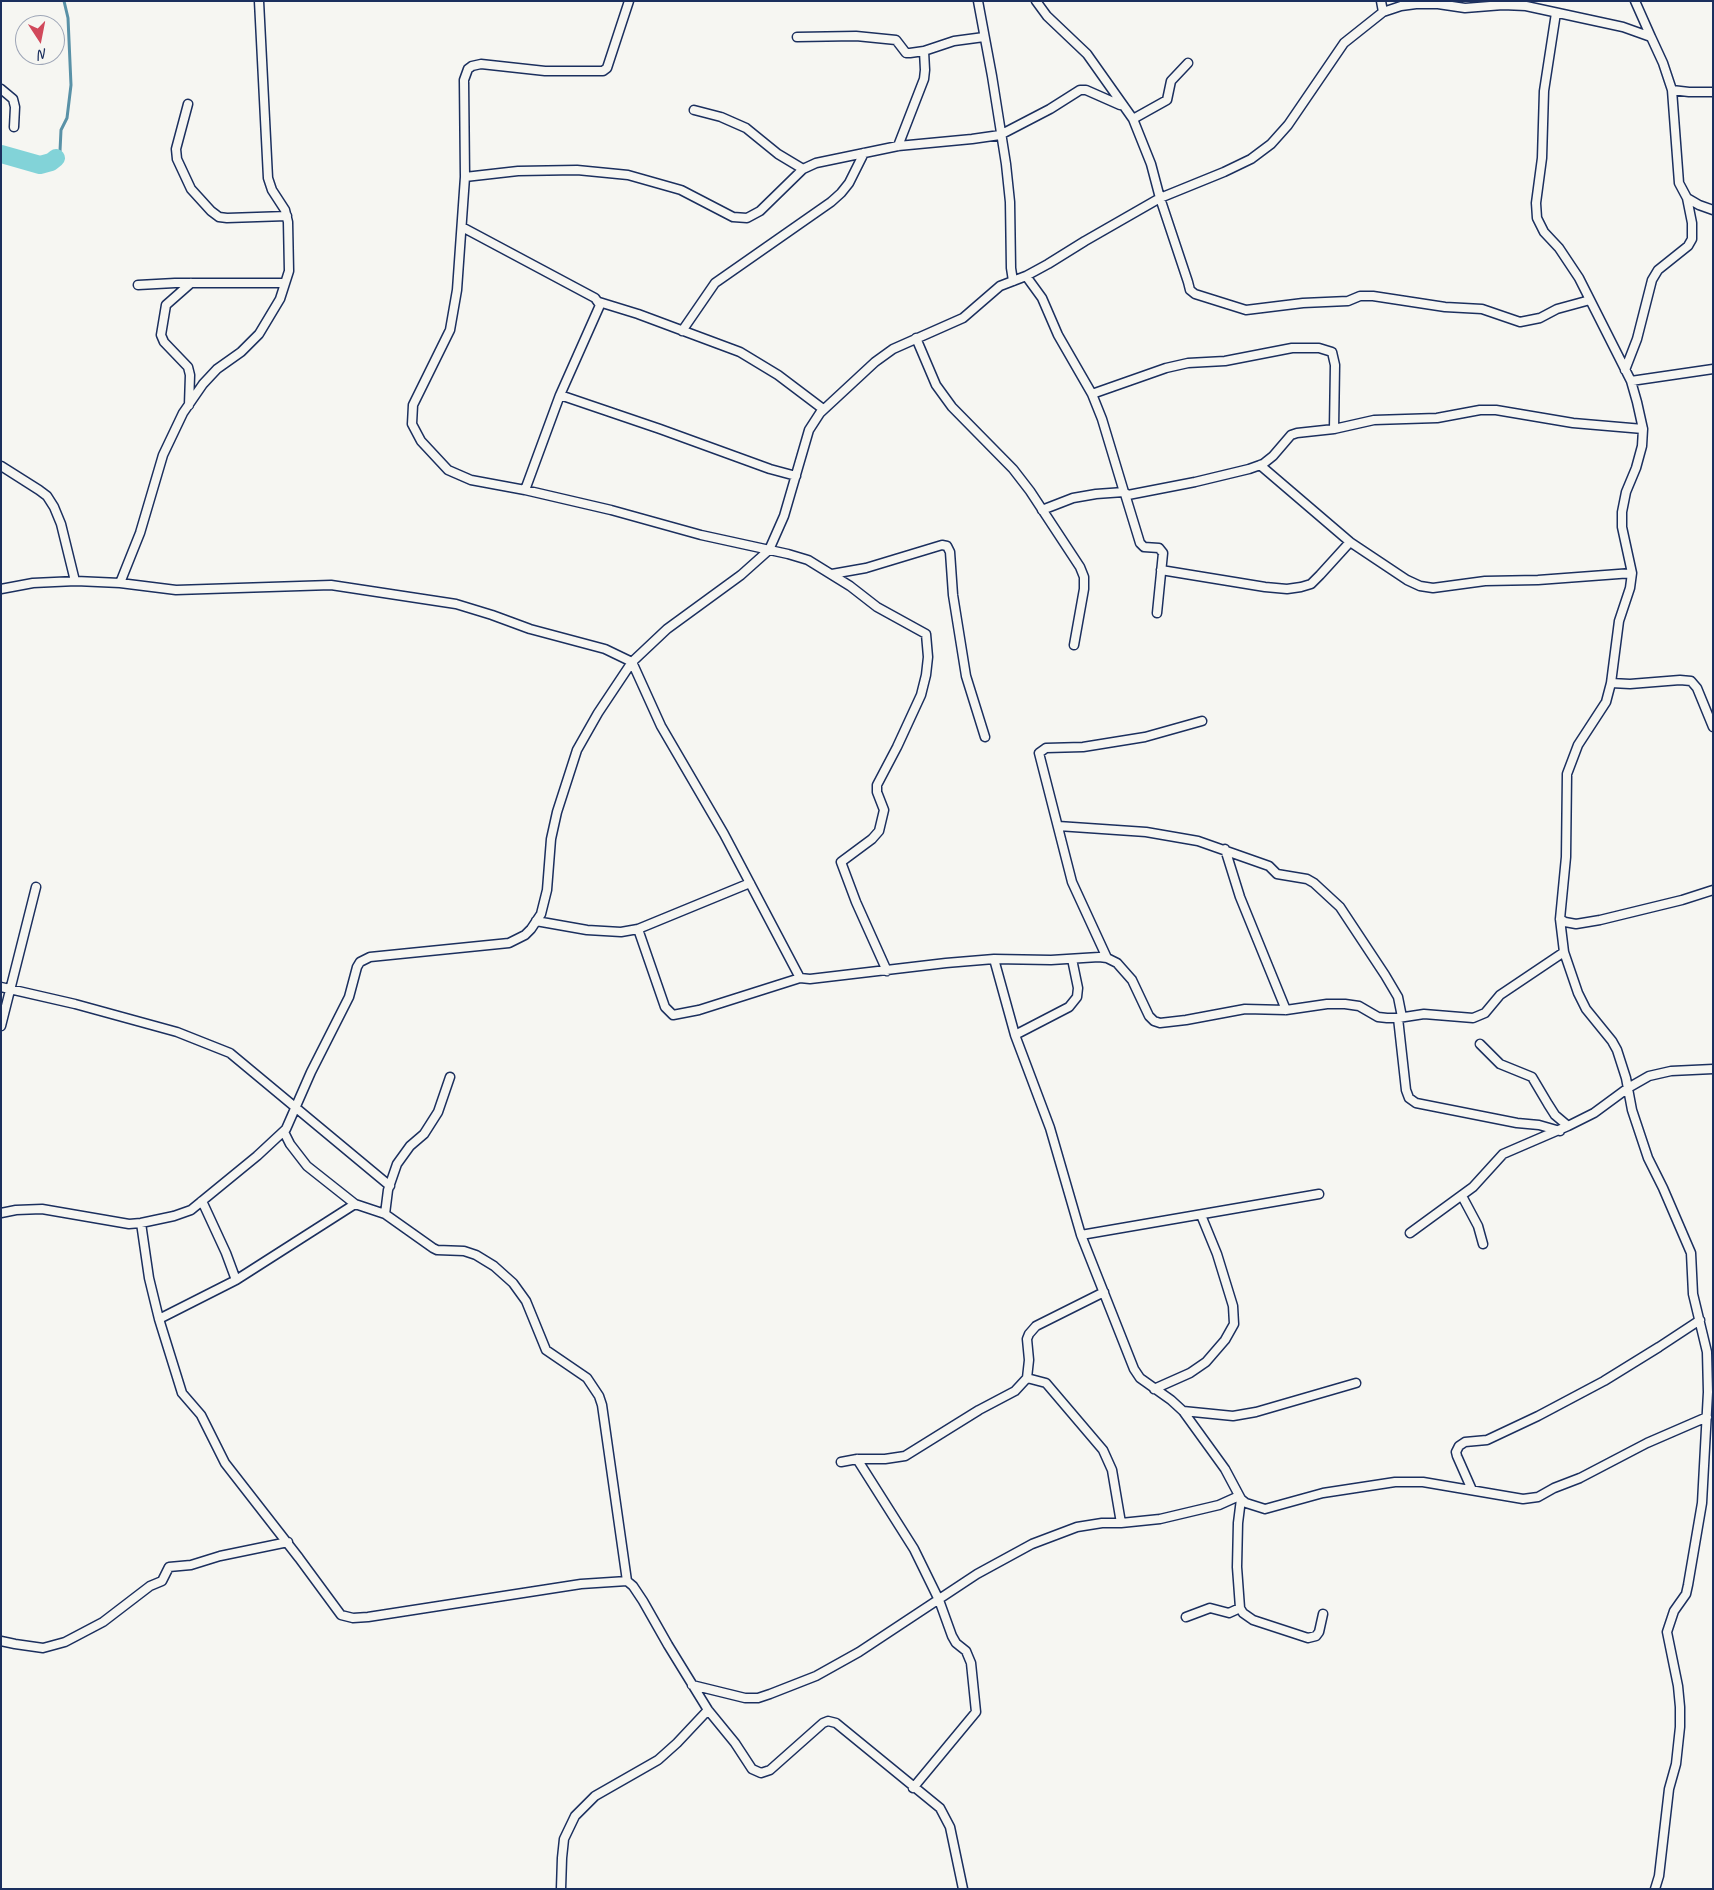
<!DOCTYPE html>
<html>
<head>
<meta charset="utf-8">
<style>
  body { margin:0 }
  #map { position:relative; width:1714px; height:1890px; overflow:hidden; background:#f6f6f2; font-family:Caveat,sans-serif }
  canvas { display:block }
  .frame { position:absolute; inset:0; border:2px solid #1b2f5e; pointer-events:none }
  .north { position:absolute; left:15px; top:15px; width:50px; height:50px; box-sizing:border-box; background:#f6f6f2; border:1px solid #9ea6b7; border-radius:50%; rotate:169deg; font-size:14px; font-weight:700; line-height:20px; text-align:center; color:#1b2f5e }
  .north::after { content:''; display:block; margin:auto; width:18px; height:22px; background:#d1495b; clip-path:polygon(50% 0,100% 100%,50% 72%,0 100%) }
</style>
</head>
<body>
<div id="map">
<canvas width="1714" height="1890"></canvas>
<div class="frame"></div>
<div class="north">N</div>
</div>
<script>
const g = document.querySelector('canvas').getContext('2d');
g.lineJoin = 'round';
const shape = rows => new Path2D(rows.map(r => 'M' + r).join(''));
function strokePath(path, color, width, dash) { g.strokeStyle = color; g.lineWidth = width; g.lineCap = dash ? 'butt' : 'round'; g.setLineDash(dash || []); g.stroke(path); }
const stream = shape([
  [56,158,60,151,61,130,67,118,71,85,68,18,64,1]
]);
const river = shape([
  [1,154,40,165,51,162,56,158]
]);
const street = shape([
  [629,1,607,68,603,71,545,71,481,64,472,66,468,69,464,80,465,177,457,290,450,330,413,405,412,424,421,441,448,470,471,480,525,490,611,510,701,535,788,554,808,560,850,586,877,607,926,634,928,657,926,675,921,695,897,747,877,785,877,792,884,810,879,831,872,839,841,862,856,902,887,971],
  [978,1,992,76,1006,164,1010,202,1011,268,1013,281],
  [1036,1,1047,16,1087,54,1133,119,1151,164,1160,198,1188,282,1190,290,1195,294,1246,310,1303,303,1348,301,1360,296,1373,296,1445,307,1482,309,1520,322,1540,318,1557,309,1590,300],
  [1381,1,1383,12],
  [1635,1,1651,37],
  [1556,13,1544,91,1542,158,1536,203,1537,218,1544,232,1559,248,1579,278,1631,381,1637,402,1643,429,1642,446,1636,468,1626,492,1622,512,1622,527,1632,573,1630,588,1619,621,1611,683,1606,702,1578,745,1567,774,1566,857,1560,919,1564,952,1578,993,1586,1009,1612,1041,1617,1050,1626,1078,1632,1110,1648,1158,1663,1188,1691,1253,1693,1294,1707,1352,1708,1392,1702,1503,1688,1585,1686,1594,1674,1611,1667,1632,1678,1686,1680,1707,1680,1727,1676,1764,1669,1789,1659,1876,1655,1889],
  [797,37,856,36,896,40,906,53,910,53,924,51,954,41,984,37],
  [1,89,13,99,15,107,14,127],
  [1672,90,1689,92,1713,92],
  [188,104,176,149,177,159,191,189,211,211,219,217,227,218,287,216],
  [694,110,721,117,746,128,778,154,803,169],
  [1133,119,1167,100,1171,81,1188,63],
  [1000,135,1050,109,1080,90,1086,90,1120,105],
  [898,146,924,79,925,70,924,51],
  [465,177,518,171,577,170,628,175,681,190,733,217,747,218,760,211,803,169,816,163,898,146,972,139,1000,135],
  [462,227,595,298,600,305,560,395,525,490],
  [1026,276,1042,298,1058,335,1092,394,1102,419,1124,492,1128,495,1195,482,1249,469,1263,464,1273,456,1291,435,1297,433,1334,429,1374,420,1437,418,1480,410,1496,410,1573,423,1643,429],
  [138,285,175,283,285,283],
  [599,302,638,314,740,352,778,375,823,409],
  [682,331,715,283,831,202,841,193,849,183,864,153],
  [916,338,936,385,952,407,1013,469,1030,491,1080,567,1084,577,1084,589,1074,645],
  [1625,370,1637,339,1652,280,1658,270,1688,246,1692,239,1692,223,1687,198],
  [1631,381,1713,369],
  [1092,394,1166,368,1188,363,1225,361,1292,348,1319,348,1332,352,1335,365,1334,429],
  [560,395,660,429,770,469,796,476],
  [189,405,190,375,188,367,164,342,161,335,166,305,191,283],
  [1260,465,1350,542,1407,580,1420,586,1433,588,1485,581,1538,580,1632,573],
  [1,466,39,490,47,496,54,507,61,524,75,581],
  [1125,494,1140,543,1144,547,1159,548,1163,553,1157,613],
  [1042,510,1073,498,1096,494,1124,492],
  [1161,570,1265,587,1287,589,1301,587,1311,584,1320,575,1350,542],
  [832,574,866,568,942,545,947,546,950,552,953,595,966,676,985,737],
  [120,583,140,533,163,455,183,413,203,384,217,369,241,352,259,334,280,299,289,271,288,222,285,210,272,190,268,178,259,1],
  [1,589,33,583,76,581,120,583,176,590,331,585,456,604,492,615,530,629,605,649,632,662,661,726,724,834,800,978,810,979,946,963,994,959,1051,960,1099,957,1107,958,1117,963,1132,980,1149,1016,1154,1021,1160,1023,1186,1020,1245,1009,1286,1010,1327,1004,1345,1004,1359,1006,1378,1017,1387,1018,1398,1018,1424,1014,1473,1018,1485,1013,1500,995,1564,952],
  [1611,683,1630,684,1680,680,1691,681,1697,688,1713,727],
  [1058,826,1146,832,1198,841,1269,866,1277,874,1307,879,1314,883,1340,907,1385,975,1398,997,1402,1017],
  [1225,849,1240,897,1286,1010],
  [1560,919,1565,922,1576,924,1600,920,1682,900,1713,890],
  [536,921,587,930,621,932,638,929,750,883],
  [638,929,665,1007,673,1015,699,1010,800,978],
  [1107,958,1072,882,1039,753,1046,748,1083,747,1145,737,1202,721],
  [994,959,1015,1035,1050,1128,1081,1235,1134,1369,1140,1378,1171,1400,1183,1411,1225,1469,1241,1499,1246,1503,1265,1509,1323,1493,1395,1482,1423,1482,1523,1499,1538,1497,1554,1488,1580,1478,1647,1443,1707,1417],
  [1,987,75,1004,177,1032,230,1053,390,1186],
  [1398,1018,1406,1090,1409,1098,1416,1103,1517,1123,1539,1125,1560,1131],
  [1,1026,36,887],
  [1015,1035,1069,1007,1077,997,1078,988,1072,959],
  [1480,1044,1500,1064,1532,1077,1548,1104,1555,1115,1568,1126],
  [284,1132,290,1144,307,1166,355,1204,385,1214,433,1248,437,1250,464,1251,476,1255,494,1266,513,1283,526,1301,546,1350,587,1378,599,1396,602,1405,627,1581],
  [1462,1196,1478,1226,1483,1244],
  [202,1201,226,1253,236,1280],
  [1,1213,16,1210,42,1209,129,1224,141,1223,174,1216,191,1210,257,1156,286,1129,311,1072,349,997,357,967,360,962,370,957,509,943,525,935,531,929,541,914,547,890,551,839,557,812,577,750,598,713,632,662,667,629,741,575,769,550,784,516,809,430,820,413,875,362,893,349,963,318,1000,286,1026,276,1048,264,1085,241,1160,198,1224,172,1251,159,1271,144,1288,125,1344,43,1383,12,1401,6,1416,4,1438,4,1465,8,1503,5,1526,6,1623,27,1651,37,1663,63,1672,90,1679,183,1687,198,1699,205,1713,210],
  [385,1214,388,1190,397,1164,410,1146,424,1134,438,1112,450,1077],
  [141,1223,149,1278,159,1319,182,1393,201,1415,225,1463,299,1558,341,1615,353,1618,368,1617,581,1584,627,1581,633,1586,643,1601,668,1645,708,1710,735,1743,752,1769,761,1773,770,1770,823,1723,828,1721,836,1723,940,1808,950,1827,963,1889],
  [1410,1233,1473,1187,1503,1154,1568,1126,1594,1113,1628,1088,1649,1076,1671,1071,1713,1069],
  [1081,1235,1319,1194],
  [159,1319,236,1280,355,1204],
  [1027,1378,1046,1383,1103,1450,1112,1470,1121,1523],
  [1154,1389,1190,1373,1206,1362,1225,1340,1234,1324,1233,1306,1217,1254,1201,1215],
  [1183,1411,1233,1416,1256,1412,1356,1383],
  [857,1459,914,1549,939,1600,952,1636,956,1643,966,1651,971,1663,976,1712,913,1788],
  [841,1462,857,1459,885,1459,905,1456,979,1410,1015,1391,1027,1378,1029,1360,1027,1339,1029,1334,1036,1326,1104,1292],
  [1472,1490,1457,1456,1456,1452,1459,1446,1465,1442,1487,1440,1538,1416,1604,1381,1659,1347,1700,1320],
  [1241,1499,1238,1523,1237,1567,1240,1608,1243,1613,1253,1620,1308,1638,1316,1636,1319,1632,1323,1614],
  [1186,1617,1210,1608,1229,1613,1240,1608],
  [1,1641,15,1644,43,1648,65,1642,103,1622,150,1586,162,1581,169,1567,191,1565,220,1556,288,1542],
  [692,1685,745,1698,758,1698,770,1694,816,1676,859,1652,977,1574,1032,1544,1077,1527,1102,1523,1121,1523,1160,1519,1219,1505,1239,1496],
  [561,1889,562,1858,564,1839,575,1816,595,1796,658,1760,677,1743,708,1710]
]);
strokePath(stream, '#5991a7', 3);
strokePath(river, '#82d3d8', 18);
strokePath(street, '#1b2f5e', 11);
strokePath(street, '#f6f6f2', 8);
</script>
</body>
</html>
